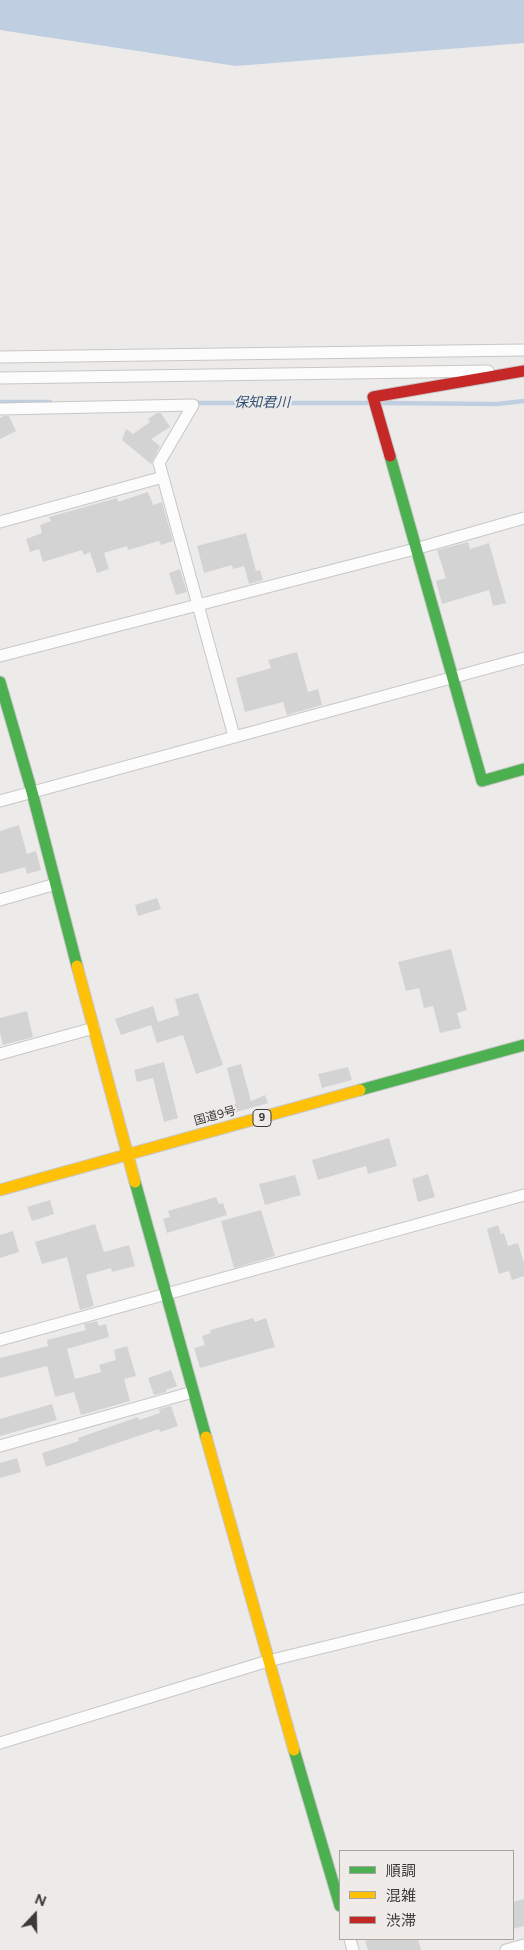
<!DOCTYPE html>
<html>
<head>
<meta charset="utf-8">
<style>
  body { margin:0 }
  #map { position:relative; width:524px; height:1950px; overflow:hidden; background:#edebea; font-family:Figtree,"Noto Sans JP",sans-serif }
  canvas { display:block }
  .legend { position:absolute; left:339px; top:1850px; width:175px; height:90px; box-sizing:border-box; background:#eeebe9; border:1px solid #a6a4a3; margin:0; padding:6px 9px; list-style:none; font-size:15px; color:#3b3a39 }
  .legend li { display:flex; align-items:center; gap:10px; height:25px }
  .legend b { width:25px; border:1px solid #a6a4a3 }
  .north { position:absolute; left:10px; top:1890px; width:50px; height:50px; -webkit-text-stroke:4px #eeebe9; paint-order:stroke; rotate:21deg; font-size:14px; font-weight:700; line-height:20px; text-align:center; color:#3b3a39 }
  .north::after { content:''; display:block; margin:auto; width:18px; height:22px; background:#3b3a39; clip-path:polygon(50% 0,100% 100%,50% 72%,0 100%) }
</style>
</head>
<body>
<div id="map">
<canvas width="524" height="1950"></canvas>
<ul class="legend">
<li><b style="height:6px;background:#4caf50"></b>順調</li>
<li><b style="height:6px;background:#ffc107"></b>混雑</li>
<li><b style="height:6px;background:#c62828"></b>渋滞</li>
</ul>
<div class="north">N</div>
</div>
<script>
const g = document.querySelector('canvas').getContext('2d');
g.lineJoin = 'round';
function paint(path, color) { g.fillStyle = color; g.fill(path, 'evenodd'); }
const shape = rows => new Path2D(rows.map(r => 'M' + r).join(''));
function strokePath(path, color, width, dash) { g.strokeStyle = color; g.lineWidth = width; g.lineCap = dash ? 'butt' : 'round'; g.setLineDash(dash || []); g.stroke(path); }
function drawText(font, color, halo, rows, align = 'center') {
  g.font = font + ' Figtree,"Noto Sans JP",sans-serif'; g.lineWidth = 4; g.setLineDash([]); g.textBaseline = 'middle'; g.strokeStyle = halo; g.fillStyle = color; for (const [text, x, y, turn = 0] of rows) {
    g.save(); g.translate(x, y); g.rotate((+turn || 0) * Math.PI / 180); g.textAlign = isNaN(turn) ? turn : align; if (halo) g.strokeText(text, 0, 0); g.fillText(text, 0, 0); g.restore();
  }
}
const water = shape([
  [0,0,524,0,524,43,236,66,0,30]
]);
const stream = shape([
  [0,402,50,402],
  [193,403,370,403],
  [381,403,497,404,524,401]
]);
const building = shape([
  [157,413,161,413,170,427,151,439,160,446,151,464,122,440,126,429,133,434,150,422,148,419],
  [4,416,9,416,16,431,0,439,0,418],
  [148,492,153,505,162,502,173,541,161,545,159,541,128,550,127,546,104,553,109,569,97,573,90,552,84,555,82,550,43,562,39,549,30,552,26,539,42,533,40,525,51,521,49,517,117,498,118,502],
  [246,533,256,571,260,570,263,580,249,584,244,566,233,569,232,565,204,573,197,546],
  [468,542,470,549,489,543,506,603,493,606,489,590,442,604,436,581,446,578,437,550],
  [180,569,187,592,176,595,169,573],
  [297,652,308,692,318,689,322,705,287,715,283,702,245,712,236,678,271,668,268,660],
  [19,825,27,854,36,851,41,870,27,874,25,867,0,874,0,831],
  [157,898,161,909,138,916,135,905],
  [451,949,467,1010,457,1013,461,1028,440,1033,433,1006,424,1008,419,988,406,991,398,962],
  [198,993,223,1065,196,1074,183,1035,157,1043,151,1025,121,1035,115,1019,153,1006,158,1022,179,1015,175,999],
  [27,1011,33,1037,3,1045,0,1033,0,1018],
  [164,1062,178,1118,164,1122,153,1078,137,1082,134,1070],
  [241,1064,251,1101,265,1095,268,1103,226,1115,225,1111,235,1107,234,1104,236,1104,227,1068],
  [348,1067,352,1080,322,1088,318,1074],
  [389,1138,397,1166,368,1174,366,1166,318,1180,312,1160],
  [428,1174,435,1197,418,1202,412,1179],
  [295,1175,301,1195,265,1205,259,1184],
  [216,1197,219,1204,223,1203,227,1215,167,1233,163,1219,170,1217,168,1211],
  [50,1200,54,1214,32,1221,27,1207],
  [261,1210,275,1256,234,1268,221,1221],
  [95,1224,104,1252,129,1245,135,1266,112,1272,111,1268,86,1275,94,1306,80,1310,67,1257,42,1264,35,1242],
  [498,1225,501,1234,504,1233,508,1246,518,1243,524,1263,524,1276,512,1280,509,1271,499,1274,487,1229],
  [13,1231,19,1252,0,1258,0,1235],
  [253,1318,255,1322,266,1318,275,1347,200,1368,194,1348,205,1345,202,1336,211,1333,210,1330],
  [97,1321,99,1326,106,1324,109,1337,67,1349,75,1379,101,1372,99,1365,116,1360,114,1350,127,1346,136,1376,124,1379,130,1401,81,1415,74,1392,55,1397,47,1366,0,1378,0,1358,48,1346,47,1340,86,1330,84,1324],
  [171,1370,177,1386,166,1390,166,1392,154,1395,148,1378],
  [52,1404,57,1420,0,1436,0,1419],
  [171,1406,178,1426,160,1432,159,1429,46,1467,42,1453,79,1441,78,1438,138,1417,139,1420,160,1413,159,1409],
  [17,1458,21,1472,0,1478,0,1463],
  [524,1899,524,1926,513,1929,513,1902],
  [372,1939,418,1939,421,1950,368,1950,365,1941]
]);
const street = shape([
  [0,357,524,350],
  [0,378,488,371],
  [0,409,193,405,159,463,234,736],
  [0,522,163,477],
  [0,656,415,549,524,518],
  [0,801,524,658],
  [0,900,56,884],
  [0,1054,94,1028],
  [0,1340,524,1195],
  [0,1446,193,1392],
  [0,1743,268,1661,524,1598],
  [350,1939,353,1950],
  [506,1950,524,1945]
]);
const fast = shape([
  [390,456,482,781,524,769],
  [0,682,32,792,77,966],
  [360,1090,524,1045],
  [135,1182,206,1437],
  [294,1750,340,1906]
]);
const slow = shape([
  [77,966,135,1182],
  [0,1190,360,1090],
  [206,1437,294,1750]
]);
const jam = shape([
  [390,456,373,397,524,371]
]);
const shields = [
  [262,1118,18]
];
const shieldNames = [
  ["9",262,1118]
];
const streetNames = [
  ["国道9号",215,1116,-15]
];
const waterNames = [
  ["保知君川",262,403]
];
paint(water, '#bfcee0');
strokePath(stream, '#bfcee0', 4.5);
paint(building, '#d4d3d3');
strokePath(street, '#c8c7c6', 13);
strokePath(fast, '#c8c7c6', 13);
strokePath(slow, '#c8c7c6', 13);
strokePath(jam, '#c8c7c6', 13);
strokePath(street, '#fcfcfc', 11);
strokePath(fast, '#4caf50', 11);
strokePath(slow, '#ffc107', 11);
strokePath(jam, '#c62828', 11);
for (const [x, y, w] of shields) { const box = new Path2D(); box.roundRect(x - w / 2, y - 8.5, w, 17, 4); g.fillStyle = '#eeebe9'; g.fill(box); strokePath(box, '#3b3a39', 1); }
drawText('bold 11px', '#3b3a39', null, shieldNames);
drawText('12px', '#3b3a39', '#eeebe9', streetNames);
drawText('italic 14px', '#2e4f75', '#eeebe9', waterNames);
</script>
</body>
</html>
